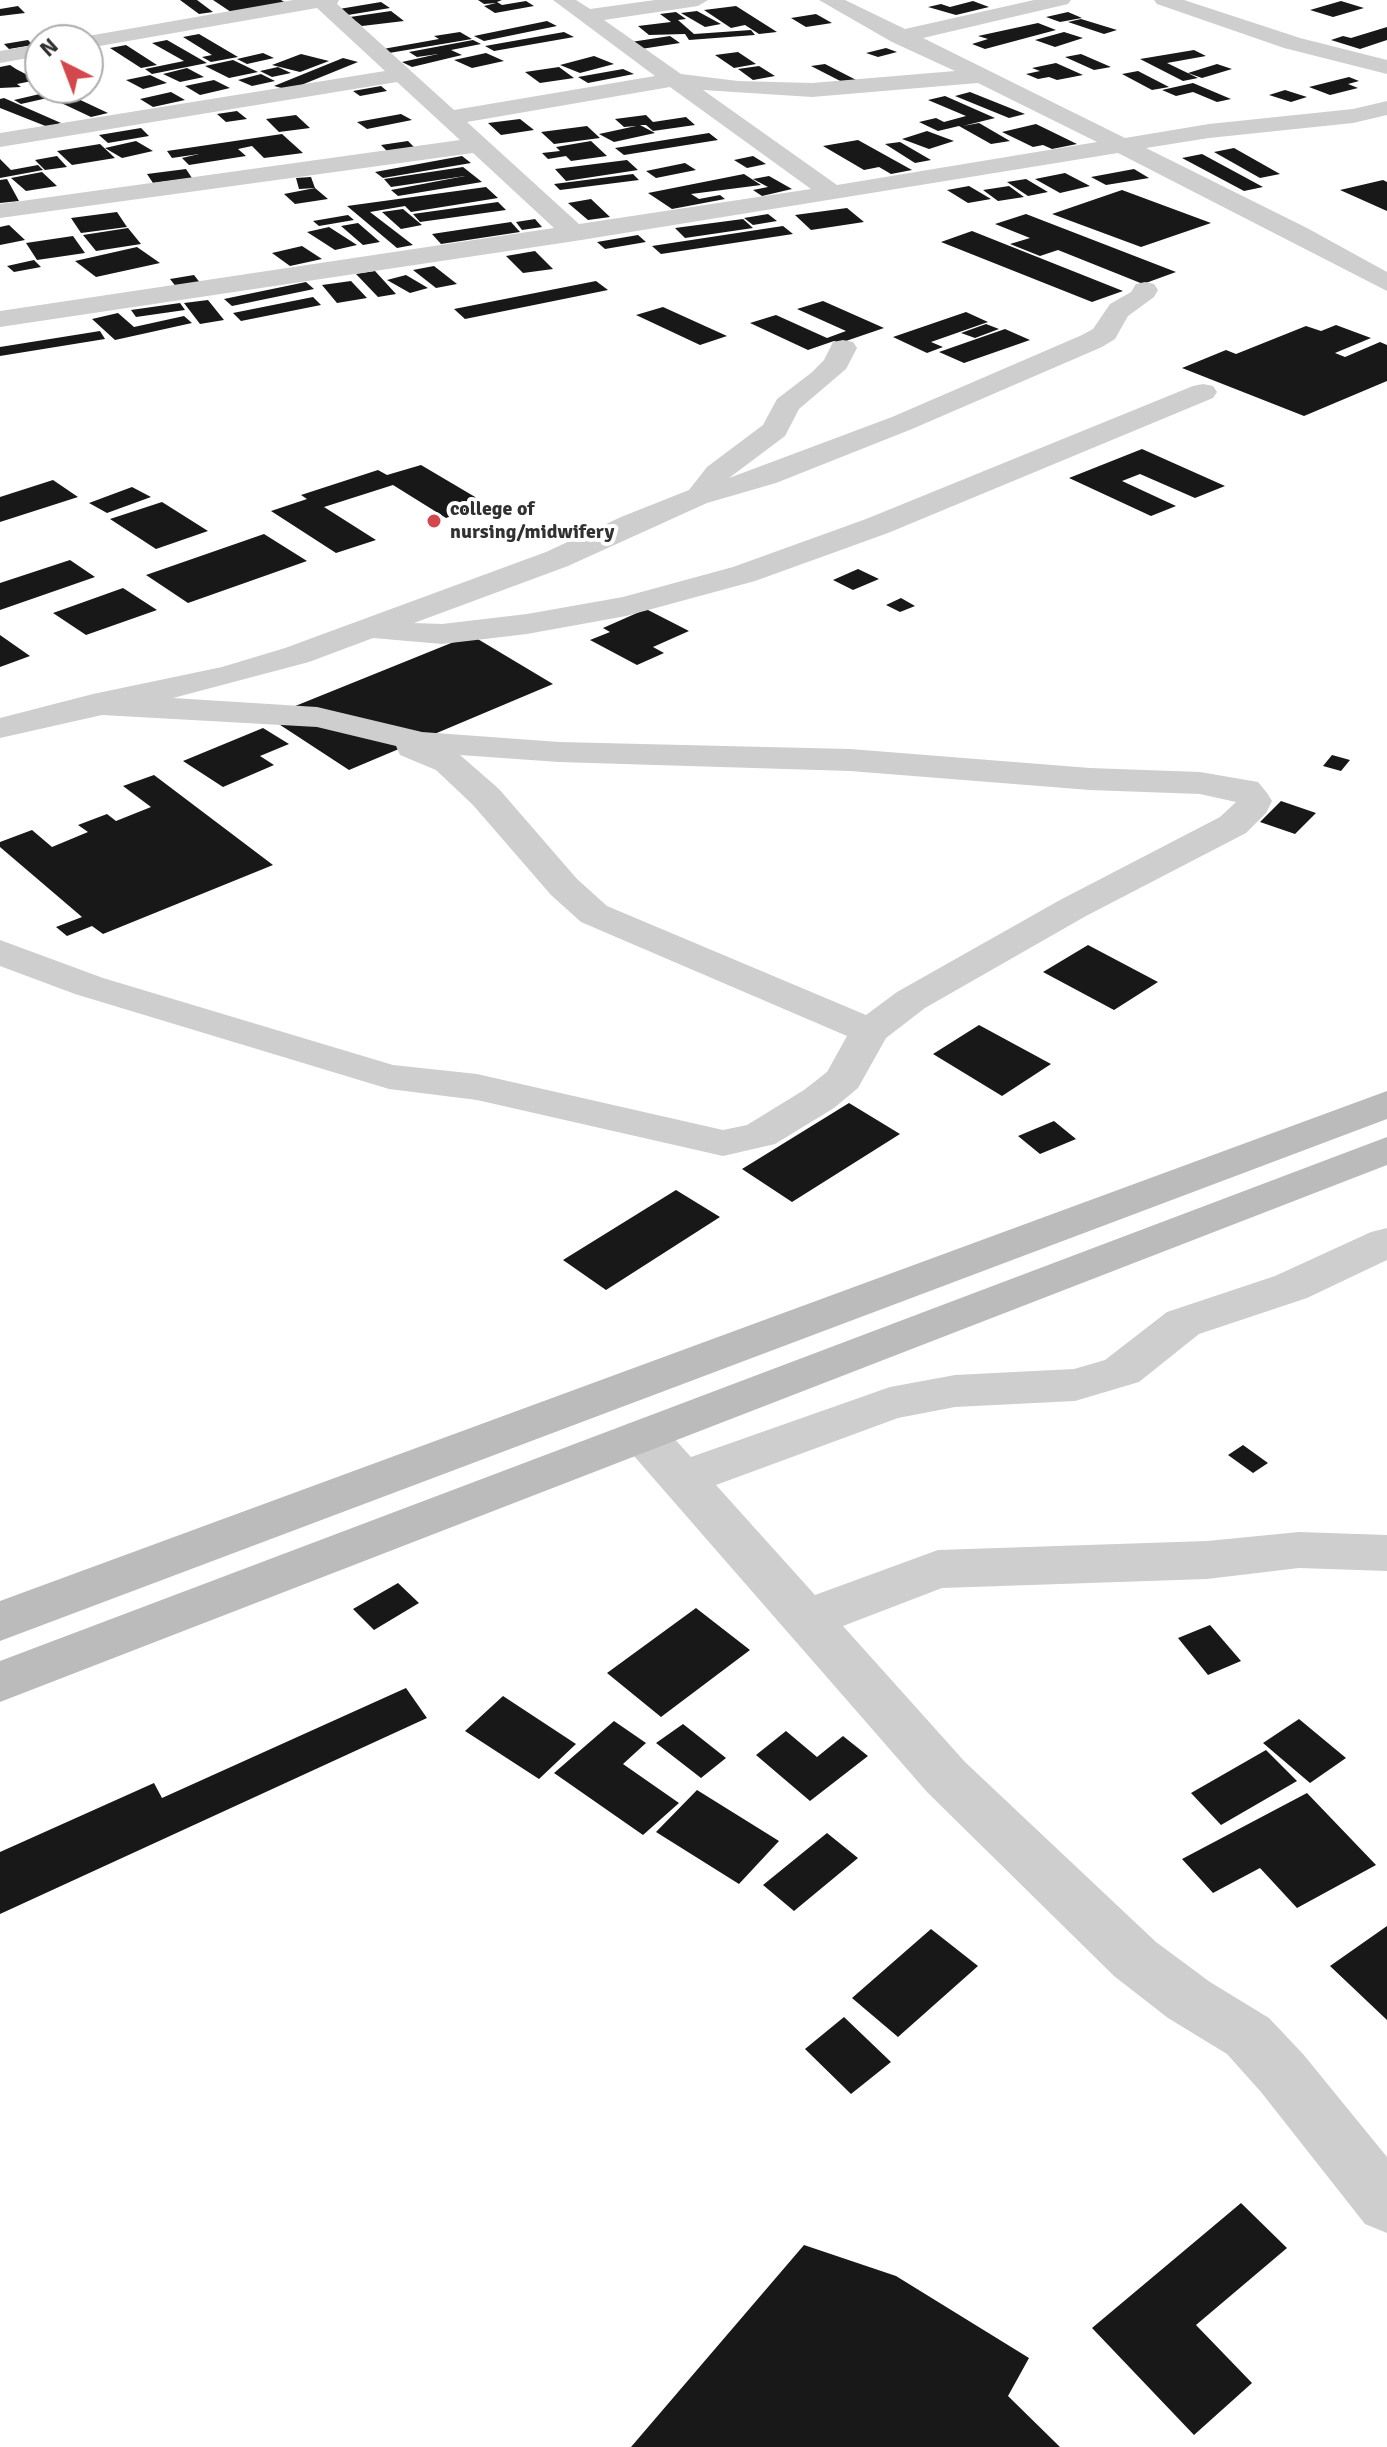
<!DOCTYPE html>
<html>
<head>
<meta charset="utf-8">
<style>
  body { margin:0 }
  #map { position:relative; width:1387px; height:2447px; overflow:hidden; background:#fff; font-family:Signika,sans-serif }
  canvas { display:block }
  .north { position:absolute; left:24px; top:24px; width:80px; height:80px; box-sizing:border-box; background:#fff; border:2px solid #adadad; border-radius:50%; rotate:318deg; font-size:22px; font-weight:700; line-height:32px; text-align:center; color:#313131 }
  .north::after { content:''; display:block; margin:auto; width:28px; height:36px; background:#d3484d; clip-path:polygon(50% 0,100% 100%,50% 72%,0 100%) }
</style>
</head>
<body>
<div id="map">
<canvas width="1387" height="2447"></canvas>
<div class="north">N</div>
</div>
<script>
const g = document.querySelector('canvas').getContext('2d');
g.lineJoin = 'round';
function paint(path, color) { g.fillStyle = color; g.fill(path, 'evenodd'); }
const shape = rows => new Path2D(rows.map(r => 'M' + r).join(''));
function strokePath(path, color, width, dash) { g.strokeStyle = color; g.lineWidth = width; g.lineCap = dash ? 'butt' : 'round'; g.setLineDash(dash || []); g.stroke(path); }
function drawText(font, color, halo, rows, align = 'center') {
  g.font = font + ' Signika,sans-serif'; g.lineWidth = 8; g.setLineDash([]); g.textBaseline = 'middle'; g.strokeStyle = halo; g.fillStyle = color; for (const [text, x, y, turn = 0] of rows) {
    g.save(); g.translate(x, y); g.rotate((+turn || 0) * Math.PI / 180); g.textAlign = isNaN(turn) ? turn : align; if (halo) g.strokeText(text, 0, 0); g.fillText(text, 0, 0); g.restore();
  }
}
const building = shape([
  [180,0,197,0,213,12,199,14],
  [213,0,281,0,286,3,231,12],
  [478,0,502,0,497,2,502,5,526,1,534,6,495,13,484,6,496,3,484,4],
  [973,1,989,7,956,15,928,7,941,4,950,7],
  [1341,1,1364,8,1333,17,1310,10],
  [381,2,390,8,348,15,339,9],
  [18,6,25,13,0,16,0,9],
  [736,6,777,32,759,34,745,25,731,28,704,10],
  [391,11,404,21,362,26,350,17],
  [697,11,721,24,705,27,681,13],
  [676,12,686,19,678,20,694,34,751,30,755,35,689,40,685,34,649,35,638,26,671,22,660,14],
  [1068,12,1082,18,1060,22,1046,17],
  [816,14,832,23,806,27,791,18],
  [1081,19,1117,30,1104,34,1068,22],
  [547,21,557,26,484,41,474,36],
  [1038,23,1056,30,985,49,972,44,988,39,978,36],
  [1387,27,1387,40,1360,49,1331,40,1343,36,1351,38],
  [460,32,472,39,389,53,383,49,439,39,434,36],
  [564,32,574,37,494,51,485,46],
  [1064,32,1083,38,1055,47,1035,40],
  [199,34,238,57,211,62,202,57,212,55,183,37],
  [670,36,680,43,641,49,631,42],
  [28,40,33,45,9,49,4,44],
  [167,40,207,63,152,74,145,69,184,61,152,43],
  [473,40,481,44,451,50,462,55,412,67,402,62,438,54,417,57,409,52],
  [126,45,157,65,141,68,110,48],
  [886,48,897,52,878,57,866,53],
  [1194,50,1206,56,1167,63,1198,78,1183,81,1140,59],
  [738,52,756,64,734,68,715,55],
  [263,53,274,58,247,64,237,59],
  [486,53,504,61,472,68,454,60],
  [301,54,329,61,300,72,272,65],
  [1081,54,1111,67,1094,70,1065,57],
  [594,56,614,64,580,73,560,65],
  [343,58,358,62,289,90,274,86],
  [233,60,258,72,229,78,205,66],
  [1056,63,1083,75,1057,80,1049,77,1038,79,1026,74,1040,71,1032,68],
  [825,64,866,85,852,87,811,66],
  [1217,64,1232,69,1202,78,1188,73],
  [10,65,16,69,37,80,17,84,21,87,0,88,0,67],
  [759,66,775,76,753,80,738,69],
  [278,67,291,73,272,77,260,71],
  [559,67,574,78,540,83,525,72],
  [187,68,204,77,180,82,163,74],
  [623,69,634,74,588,83,578,77],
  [1138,71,1169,87,1152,90,1122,74],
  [261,74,275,81,252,86,238,80],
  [150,75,167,83,143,89,126,80],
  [1349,77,1359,81,1348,84,1358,88,1330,95,1309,87],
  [214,80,230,88,200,95,185,86],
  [1193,83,1231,99,1217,102,1193,92,1176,96,1162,90],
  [381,86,387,91,360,96,353,91],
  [57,90,65,94,21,104,14,100],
  [1285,90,1307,97,1291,102,1269,95],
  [171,92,185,100,153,107,140,99],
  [970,92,1025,114,1009,118,955,96],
  [945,96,995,118,963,126,979,123,1010,141,991,144,959,126,938,131,919,122,936,118,944,122,966,116,928,100],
  [74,97,108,113,91,117,57,101],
  [4,98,61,123,48,127,0,108,0,99],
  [237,111,247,119,226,122,217,114],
  [401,114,412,120,367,129,357,122],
  [296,115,310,128,279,132,266,119],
  [646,115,653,122,686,117,695,125,653,131,646,125,640,125,655,133,614,142,599,134,636,126,624,127,615,119],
  [520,119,534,130,501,135,488,123],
  [1036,124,1077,144,1052,149,1043,145,1033,147,1002,132],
  [587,126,600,138,554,144,541,132],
  [141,128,149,136,108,143,99,135],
  [927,131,954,141,929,149,902,139],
  [709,133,718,140,624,155,615,148],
  [282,134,303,153,264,158,252,146,238,149,246,156,189,165,182,158,199,154,172,158,167,151],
  [858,140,912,170,891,174,879,167,864,170,823,146],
  [136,141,153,151,122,158,105,148],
  [408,141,414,147,387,151,381,145],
  [591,141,607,156,571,161,566,156,548,159,542,153,560,151,556,147],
  [900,142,931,160,915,163,885,144],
  [100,144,115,158,72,165,57,151],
  [1234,148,1280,174,1260,178,1214,152],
  [1202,154,1263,187,1244,191,1182,158],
  [57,156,67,167,45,170,35,160],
  [462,156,471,163,383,178,375,172],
  [753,156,766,164,747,168,734,160],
  [0,159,11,170,38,165,43,170,0,178],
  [627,160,638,170,566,181,555,169],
  [685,163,696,170,656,178,646,171],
  [463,167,482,182,398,196,391,190,465,176,391,187,384,179],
  [186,169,192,178,153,183,147,174],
  [1134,169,1149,178,1106,185,1091,177],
  [42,172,57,186,26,191,11,178],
  [1065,173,1090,186,1060,193,1035,179],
  [633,174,639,180,560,190,554,184],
  [744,174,761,185,691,194,699,199,720,195,725,199,672,209,648,193],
  [769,176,792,189,762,196,753,190,768,187,753,179],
  [311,177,315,188,299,189,296,178],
  [7,179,19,201,0,203,0,180],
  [1026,179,1048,192,1028,196,1007,182],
  [1383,180,1387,182,1387,211,1340,190],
  [969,186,991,199,968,203,947,190],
  [1009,186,1024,197,998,201,983,190],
  [486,187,498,198,411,212,405,206,370,212,413,245,397,248,347,206],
  [315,188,328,199,295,204,284,194],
  [1122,190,1211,223,1141,247,1052,214],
  [591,199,610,217,588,220,568,203],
  [498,202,506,210,420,222,413,214],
  [847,208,864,222,811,230,795,215],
  [403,209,416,220,422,225,401,229,382,212],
  [117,212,127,227,81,233,71,218],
  [768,214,777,221,753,225,744,218],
  [1026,214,1176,272,1143,284,1058,250,1040,256,1010,244,1030,238,995,224],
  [348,215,354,220,319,226,313,221],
  [535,219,542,227,522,230,516,222],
  [743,219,753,228,685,238,675,228],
  [511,222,520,232,441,244,432,234],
  [358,223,380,242,363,245,341,226],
  [9,225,25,240,0,245,0,227],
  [783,226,793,234,661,254,652,246],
  [329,227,357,245,335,250,307,232],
  [128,228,141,244,96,251,83,235],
  [972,231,1123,291,1092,302,941,242],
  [638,235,646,242,605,249,597,242],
  [73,236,85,253,37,260,26,243],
  [302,246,322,259,290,266,272,253],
  [137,247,160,263,96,277,75,261],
  [535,251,553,269,523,273,506,256],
  [34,260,41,267,14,272,7,266],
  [434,266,457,284,436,288,413,270],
  [375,271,396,294,378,297,356,274],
  [194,275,201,284,177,288,170,279],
  [406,275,428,288,410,293,387,280],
  [351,281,367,298,337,303,322,285],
  [596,281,608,290,465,319,454,309],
  [306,282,314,289,232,306,224,299],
  [313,297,321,305,241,321,233,313],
  [208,300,224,320,200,324,184,303],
  [823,301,884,328,840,343,834,341,808,350,750,323,776,315,827,338,846,331,797,309],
  [180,303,185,310,136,317,131,310],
  [663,307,727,336,700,345,636,315],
  [966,312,988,322,931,342,943,347,927,353,893,337],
  [118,313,134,327,184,316,192,323,115,340,92,319],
  [986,324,999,329,975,338,961,333],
  [1336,325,1371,338,1335,353,1345,357,1380,342,1387,345,1387,381,1304,416,1182,368,1226,350,1236,354,1306,326,1321,331],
  [1005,329,1030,340,964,363,939,352],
  [100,331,105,339,0,356,0,347],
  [1142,449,1225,486,1195,498,1140,474,1122,481,1176,506,1151,516,1069,478],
  [421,465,487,504,446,518,393,485,324,507,376,540,336,553,271,511,307,499,301,495,378,470,387,475],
  [53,480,78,497,0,522,0,497],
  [132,487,151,497,107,513,89,503],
  [162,502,208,531,156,549,110,519],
  [264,534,307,561,188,603,146,575],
  [70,560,95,577,0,610,0,583],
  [858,569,879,579,853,590,833,580],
  [123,588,157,610,86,635,53,613],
  [901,598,915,606,900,612,886,605],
  [646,609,689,631,653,647,664,653,637,665,590,640,610,632,603,628],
  [0,635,30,656,0,667],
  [471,635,553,684,349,770,268,717],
  [263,728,289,744,260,756,274,765,223,787,183,761],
  [1332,755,1350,760,1341,771,1323,766],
  [154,775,273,865,103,934,92,926,67,936,56,927,82,917,0,847,0,842,32,830,52,847,88,832,78,825,107,814,116,821,151,807,123,786],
  [1281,801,1316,813,1295,834,1260,822],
  [1088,945,1158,982,1114,1010,1043,972],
  [979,1025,1051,1064,1002,1096,933,1054],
  [849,1103,900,1134,792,1202,742,1169],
  [1054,1121,1076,1139,1040,1154,1018,1136],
  [676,1190,720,1217,606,1290,563,1260],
  [1243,1445,1268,1463,1253,1473,1228,1455],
  [398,1583,419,1603,374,1630,353,1609],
  [696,1608,750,1650,661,1717,607,1673],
  [1210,1625,1241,1661,1208,1675,1178,1638],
  [406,1688,427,1718,0,1914,0,1852,154,1783,162,1798],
  [503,1696,576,1744,539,1779,465,1731],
  [1299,1719,1346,1758,1310,1783,1263,1743],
  [614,1721,646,1743,623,1764,679,1803,643,1835,554,1773],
  [683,1724,726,1758,701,1778,656,1743],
  [786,1731,817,1757,843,1736,868,1756,810,1801,756,1755],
  [1266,1750,1297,1781,1221,1825,1191,1793],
  [697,1790,779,1841,739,1884,656,1832],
  [1307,1793,1376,1865,1297,1908,1260,1868,1213,1893,1182,1859],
  [827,1833,858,1858,794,1911,763,1885],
  [1387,1926,1387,2020,1330,1966],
  [931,1929,978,1966,898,2037,852,1998],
  [844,2017,891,2062,851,2094,805,2049],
  [1241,2203,1287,2248,1196,2325,1252,2383,1194,2435,1092,2328],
  [804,2245,896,2276,1029,2358,1008,2396,1060,2447,631,2447]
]);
const minor = shape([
  [293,0,339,0,337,4,454,110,655,76,553,0,576,0,590,9,655,0,708,0,698,6,604,20,681,74,738,81,812,83,955,71,892,42,819,0,845,0,905,29,1034,0,1071,0,1068,4,923,38,1125,138,1209,124,1353,109,1387,101,1387,115,1353,123,1209,138,1146,148,1307,228,1387,272,1387,291,1118,153,575,241,0,327,0,311,554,228,473,153,0,218,0,204,460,140,397,82,0,147,0,133,385,71,317,8,88,48,88,40,79,40,88,36,293,0],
  [978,83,1097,142,837,185,703,90,812,97,978,83],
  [670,87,811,189,579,224,467,122,670,87],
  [1154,0,1184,0,1300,38,1387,60,1387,74,1284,48,1157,4,1154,0],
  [40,44,40,56,0,63,0,51,40,44],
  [1145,282,1154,284,1158,290,1154,297,1128,316,1115,339,1102,347,912,429,776,483,707,503,568,566,414,623,442,624,527,614,623,597,733,567,866,519,1193,386,1203,384,1213,386,1217,392,1213,398,888,533,755,581,626,616,527,634,442,644,373,638,309,662,173,698,317,707,422,732,559,742,850,749,1090,768,1200,772,1258,782,1267,793,1272,801,1266,813,1246,833,1086,916,925,1008,886,1038,858,1088,834,1108,775,1144,723,1156,477,1100,389,1089,75,994,0,966,0,940,103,978,393,1065,477,1074,723,1130,747,1125,804,1090,827,1072,847,1036,581,922,551,895,473,805,436,770,400,755,396,746,317,727,102,715,0,738,0,718,93,694,222,667,285,648,546,552,621,517,689,490,707,467,763,425,777,399,811,373,824,360,833,342,843,340,853,342,857,348,846,369,799,409,785,436,729,478,892,417,1082,335,1093,329,1110,304,1131,292,1136,284,1145,282],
  [460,755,559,762,850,771,1090,790,1200,794,1236,802,1220,817,1060,900,897,992,866,1015,607,906,577,879,499,789,460,755],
  [1387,1228,1387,1260,1307,1298,1199,1334,1139,1382,1075,1401,955,1407,898,1418,716,1485,815,1595,938,1550,1207,1541,1299,1532,1387,1535,1387,1571,1299,1568,1207,1579,942,1588,843,1626,965,1762,1156,1942,1210,1982,1269,2018,1303,2054,1387,2157,1387,2233,1365,2224,1261,2092,1227,2054,1168,2018,1114,1976,927,1792,627,1448,620,1436,627,1424,644,1419,661,1424,691,1457,890,1387,955,1375,1074,1369,1105,1360,1167,1312,1275,1276,1371,1232,1387,1228]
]);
const secondary = shape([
  [1387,1091,1387,1119,0,1641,0,1601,1387,1091],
  [1387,1137,1387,1165,0,1702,0,1661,1387,1137]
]);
const markers = [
  [434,521,8,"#d3484d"]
];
const farPoinames = [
  ["college of",450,510],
  ["nursing/midwifery",450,533]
];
paint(building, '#181818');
paint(minor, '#cecece');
paint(secondary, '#bbb');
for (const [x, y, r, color] of markers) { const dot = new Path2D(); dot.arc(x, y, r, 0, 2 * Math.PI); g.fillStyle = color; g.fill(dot); strokePath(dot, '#fff', 3); }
drawText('bold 20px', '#313131', '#fff', farPoinames, 'left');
</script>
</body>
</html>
